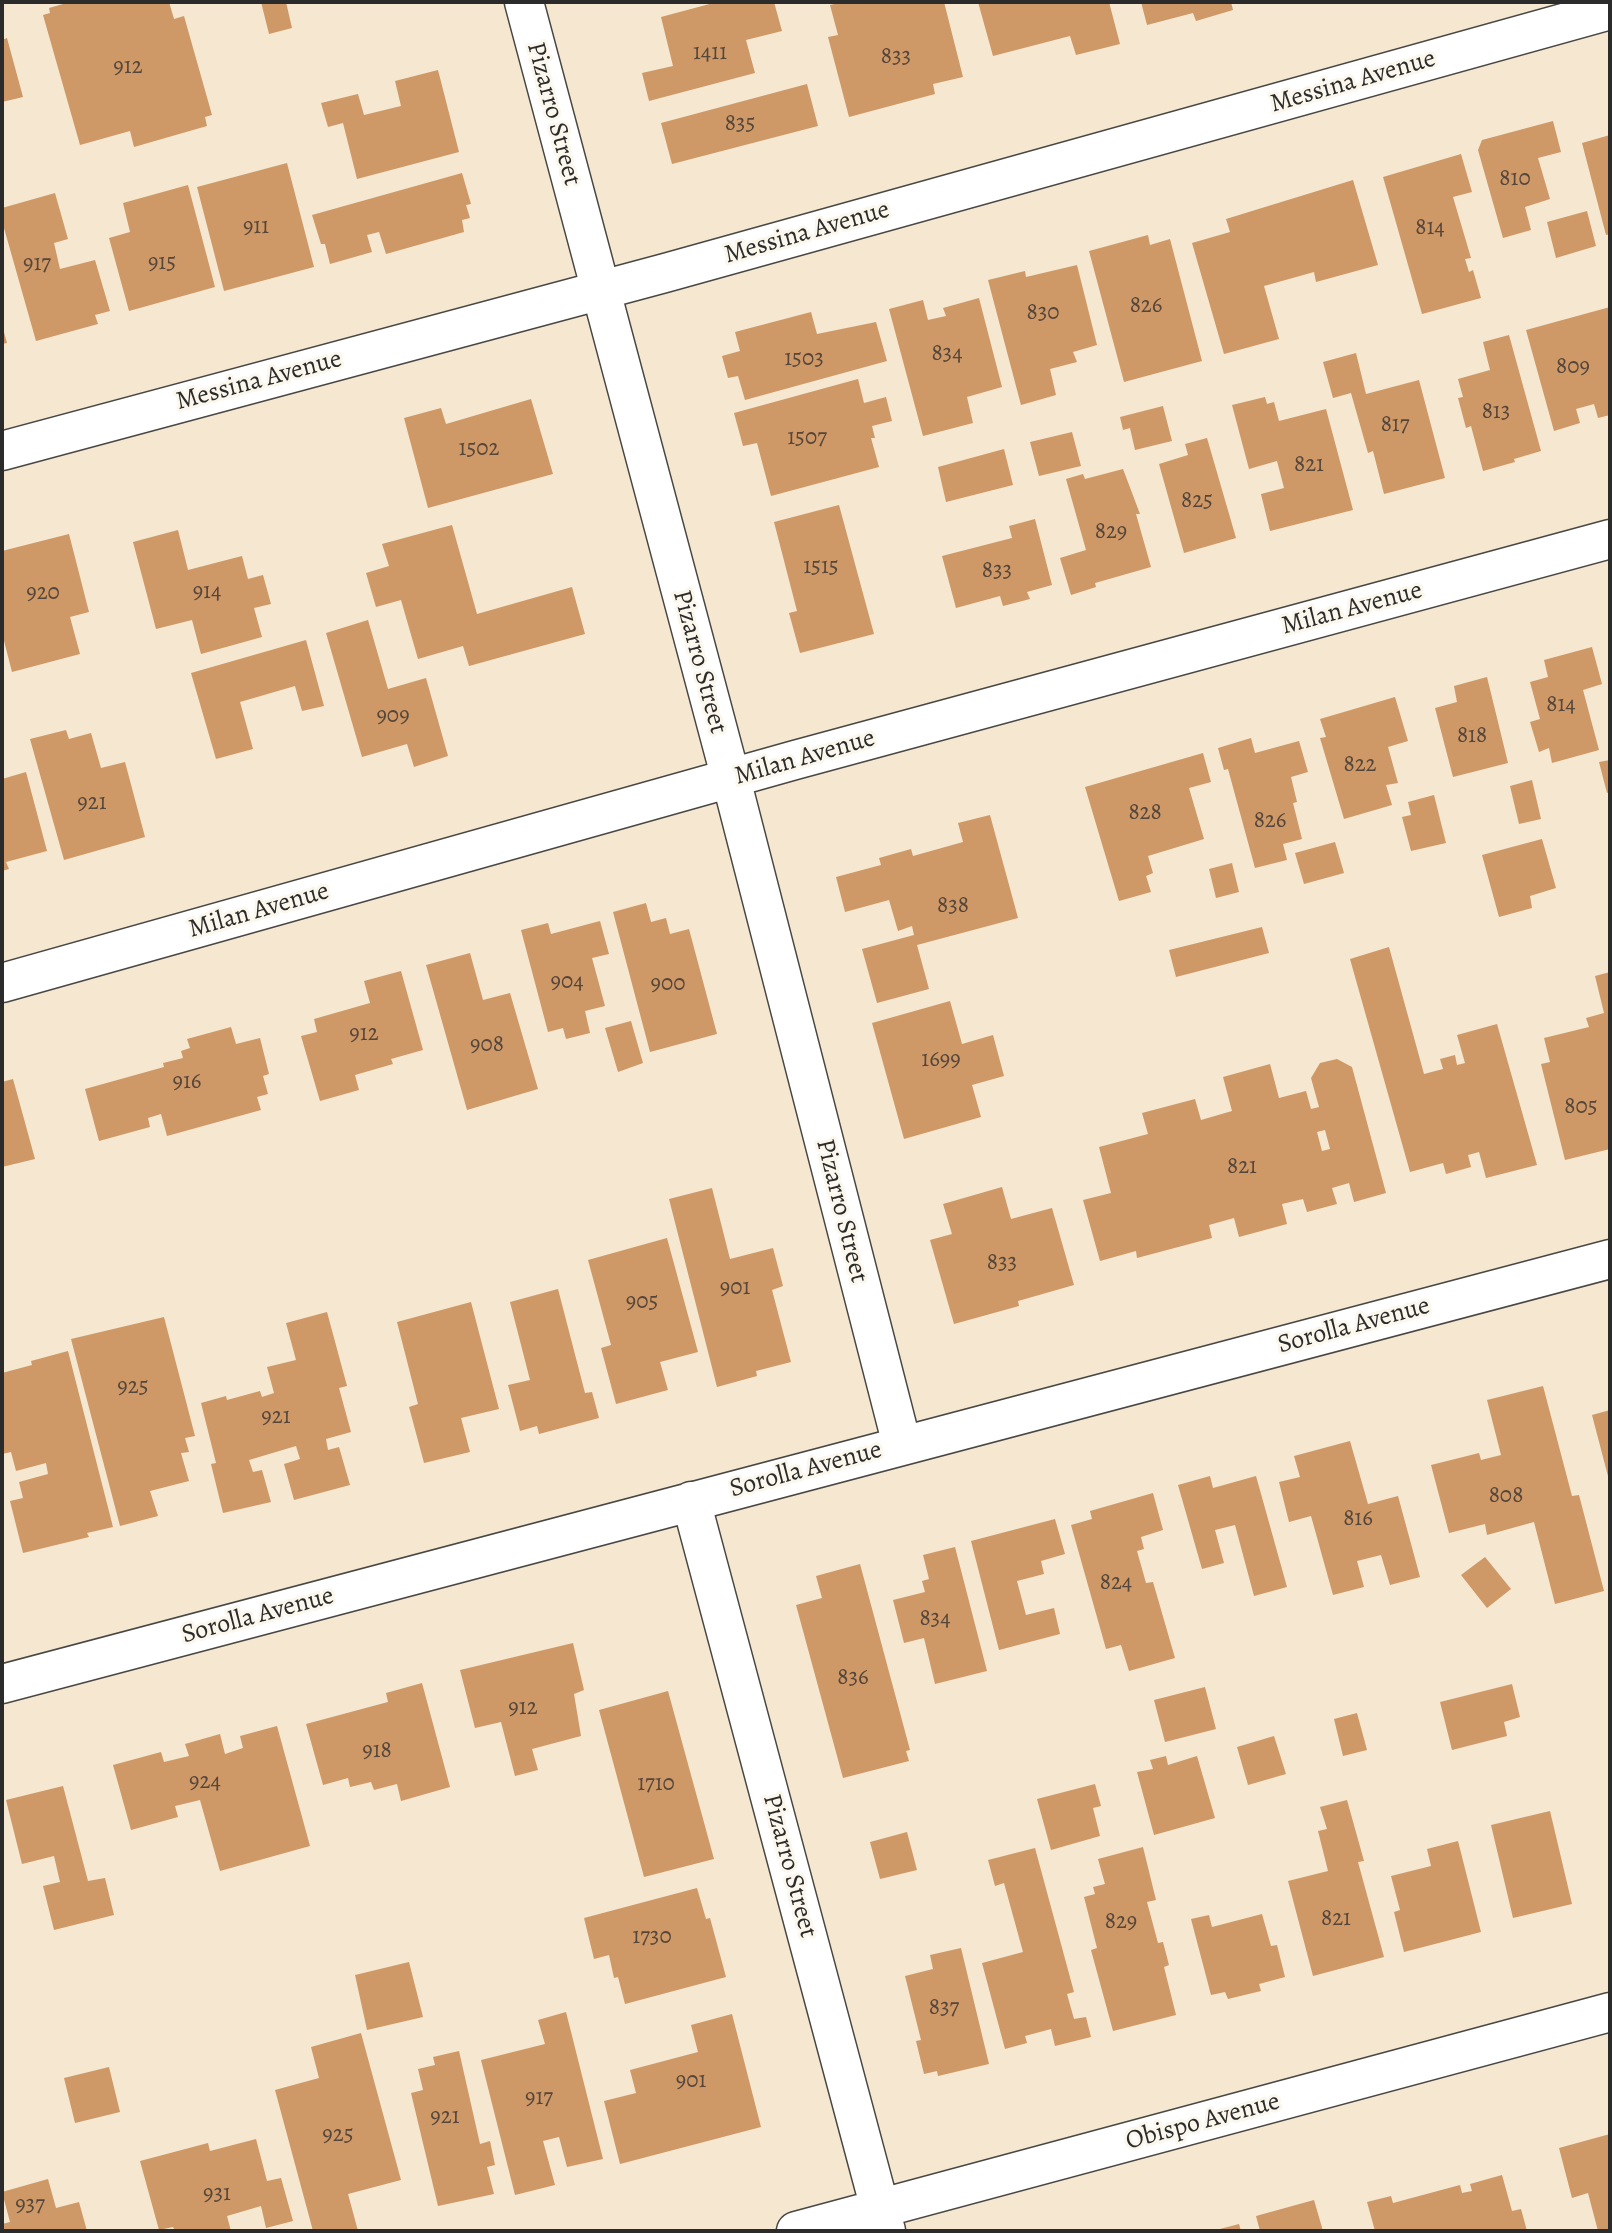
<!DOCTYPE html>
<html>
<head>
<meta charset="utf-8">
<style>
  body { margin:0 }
  #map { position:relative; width:1612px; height:2233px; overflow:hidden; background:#f5e7d0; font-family:Alegreya,serif }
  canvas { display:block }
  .frame { position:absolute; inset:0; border:4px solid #2b2b2b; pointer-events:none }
</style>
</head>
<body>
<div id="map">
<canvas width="1612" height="2233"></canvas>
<div class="frame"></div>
</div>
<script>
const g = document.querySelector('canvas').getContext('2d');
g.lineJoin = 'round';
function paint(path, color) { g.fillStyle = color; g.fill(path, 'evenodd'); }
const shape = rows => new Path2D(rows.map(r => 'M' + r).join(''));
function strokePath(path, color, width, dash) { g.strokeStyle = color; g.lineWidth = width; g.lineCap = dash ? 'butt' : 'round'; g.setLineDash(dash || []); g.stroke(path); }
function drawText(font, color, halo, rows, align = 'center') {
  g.font = font + ' Alegreya,serif'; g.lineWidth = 6; g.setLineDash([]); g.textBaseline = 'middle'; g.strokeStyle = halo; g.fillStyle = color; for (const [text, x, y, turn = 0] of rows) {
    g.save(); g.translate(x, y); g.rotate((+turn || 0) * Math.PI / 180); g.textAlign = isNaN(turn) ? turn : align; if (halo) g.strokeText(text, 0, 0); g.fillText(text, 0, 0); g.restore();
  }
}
const building = shape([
  [70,2,169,2,174,19,184,16,212,115,205,117,207,126,134,147,130,131,80,145,43,15,50,13,49,8],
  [261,2,286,2,292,28,269,34],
  [717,2,774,2,782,31,746,40,755,73,649,101,642,73,673,66,661,17],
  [843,2,944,2,963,77,933,84,935,94,849,117,828,37,838,35,830,5],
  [978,2,1109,2,1120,44,1076,55,1070,36,993,56],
  [1141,2,1231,2,1233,10,1196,21,1193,13,1147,25],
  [7,38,23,97,2,102,2,40],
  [438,70,459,152,357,179,343,123,328,127,321,103,358,94,364,115,401,106,395,81],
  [807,84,818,126,672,164,661,123],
  [1553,121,1561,152,1538,158,1550,199,1525,207,1531,230,1503,238,1478,150,1482,140],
  [1610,135,1610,234,1606,235,1582,143],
  [1461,154,1472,192,1453,197,1471,258,1465,259,1469,272,1473,270,1481,298,1422,314,1383,177],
  [287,163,314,267,224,291,197,187],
  [462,173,471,204,466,205,470,218,462,220,464,232,386,254,379,232,367,235,372,252,330,264,325,244,321,244,312,215],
  [1353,180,1378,265,1316,282,1314,272,1264,286,1279,339,1224,354,1192,243,1230,232,1226,219],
  [188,185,215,287,129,311,109,238,130,232,123,203],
  [55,193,68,239,54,243,60,269,95,260,110,311,95,315,98,324,36,341,2,221,2,208],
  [1587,211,1596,246,1556,258,1547,222],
  [1148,235,1150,245,1170,239,1202,361,1124,382,1089,251],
  [1077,265,1097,345,1073,352,1077,362,1050,369,1056,395,1021,405,988,280,1025,271,1026,277],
  [979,298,1002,387,967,397,973,423,923,436,889,309,923,300,928,320,946,316,943,308],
  [1610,307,1610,415,1598,418,1594,404,1576,409,1580,423,1554,431,1526,330],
  [811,312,817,334,876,322,887,361,745,400,738,376,728,378,722,356,740,351,735,332],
  [2,325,7,343,2,344],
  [1509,335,1541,451,1514,459,1515,462,1483,471,1471,426,1466,428,1458,398,1463,397,1458,379,1490,370,1483,342],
  [1356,353,1366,394,1419,380,1445,478,1384,494,1373,451,1368,453,1351,393,1333,398,1323,362],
  [858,379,864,403,886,397,892,421,872,426,875,438,871,438,879,467,771,496,757,443,743,446,734,413],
  [1265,397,1267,404,1274,402,1279,421,1326,409,1353,510,1270,531,1261,494,1284,488,1277,461,1249,469,1232,405],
  [531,399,553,474,428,508,404,418,441,408,446,424],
  [1163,406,1172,441,1135,450,1130,428,1123,430,1120,417],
  [1072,432,1081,466,1039,476,1030,442],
  [1207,438,1236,538,1184,553,1159,464,1188,455,1185,444],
  [1004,449,1013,485,946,502,938,467],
  [1123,469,1140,514,1136,514,1151,567,1095,583,1096,587,1071,595,1060,558,1086,550,1066,479,1083,474,1085,479],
  [839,505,874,634,800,653,789,613,797,611,774,522],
  [1035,519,1052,585,1027,592,1030,599,1003,606,1000,596,956,608,942,556,1012,538,1009,526],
  [452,525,477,614,572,587,585,634,469,666,463,646,418,659,401,600,376,607,366,573,389,566,382,544],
  [178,530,188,570,242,556,248,579,263,575,271,604,254,608,262,637,201,654,192,620,156,629,133,542],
  [69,534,89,612,70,617,80,654,12,672,2,633,2,551],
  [368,620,388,689,426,678,448,756,414,767,407,744,362,757,326,633],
  [306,640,324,706,302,711,295,686,240,702,253,749,216,759,191,673],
  [1592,647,1602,684,1583,690,1599,750,1552,763,1549,748,1539,752,1530,722,1540,719,1530,682,1548,677,1544,660],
  [1487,677,1508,763,1453,777,1435,708,1457,702,1454,686],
  [1395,697,1408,741,1388,747,1398,783,1386,785,1392,805,1344,819,1320,738,1326,737,1320,719],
  [66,730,69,739,91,733,101,768,125,762,145,837,64,860,30,739],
  [1251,738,1255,753,1299,741,1308,772,1291,777,1297,802,1293,803,1302,839,1283,844,1287,860,1255,868,1228,769,1224,770,1218,748],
  [1203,753,1211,782,1189,788,1204,839,1148,856,1153,873,1146,876,1151,892,1119,901,1085,787],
  [1610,760,1610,792,1607,793,1599,762],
  [26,772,47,851,6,862,9,869,2,871,2,779],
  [1532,780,1541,819,1519,824,1510,786],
  [1434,795,1446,843,1411,851,1402,817,1411,815,1408,802],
  [990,815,1018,918,917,945,929,989,877,1003,862,949,914,935,912,926,898,931,889,900,845,912,836,877,881,865,879,858,911,849,913,856,963,842,958,823],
  [1542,839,1556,888,1530,896,1532,908,1499,917,1482,855],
  [1335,842,1344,873,1304,884,1295,853],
  [1232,863,1239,892,1216,898,1209,869],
  [646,903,651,922,666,918,670,934,689,929,717,1034,650,1052,613,912],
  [600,921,609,954,592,958,605,1006,585,1011,590,1033,566,1039,563,1028,548,1032,521,930,548,923,551,934],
  [1262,927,1269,953,1176,977,1169,950],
  [1389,947,1424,1074,1443,1069,1440,1059,1455,1055,1457,1065,1465,1063,1457,1035,1497,1024,1537,1165,1486,1178,1479,1152,1468,1155,1471,1167,1446,1174,1443,1163,1410,1172,1350,959],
  [470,953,483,1000,510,993,538,1089,467,1110,426,965],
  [401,971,423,1050,391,1059,393,1064,355,1075,359,1090,320,1101,301,1036,317,1032,314,1019,370,1003,364,981],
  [1610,972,1610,1149,1565,1160,1541,1064,1550,1062,1544,1038,1589,1027,1586,1018,1604,1013,1595,976],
  [950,1001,962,1044,993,1035,1004,1076,972,1085,981,1117,904,1139,872,1023],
  [631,1021,643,1063,618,1072,605,1028],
  [231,1027,236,1044,260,1038,269,1074,263,1076,268,1094,257,1097,261,1110,167,1136,161,1114,148,1118,150,1127,99,1141,85,1089,164,1067,163,1063,183,1058,181,1051,190,1048,187,1039],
  [1337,1059,1352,1067,1386,1193,1354,1202,1349,1183,1332,1188,1337,1204,1307,1212,1303,1199,1282,1204,1287,1224,1239,1237,1234,1218,1209,1225,1212,1238,1137,1258,1136,1251,1100,1261,1083,1200,1111,1193,1099,1147,1148,1134,1142,1113,1195,1099,1201,1120,1232,1111,1223,1077,1270,1064,1279,1098,1306,1091,1311,1109,1319,1107,1311,1078,1320,1063],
  [1325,1130,1330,1149,1322,1151,1317,1132],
  [13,1079,35,1159,2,1167,2,1082],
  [1002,1187,1011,1219,1052,1208,1074,1285,1018,1301,1019,1306,954,1324,930,1240,952,1234,943,1204],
  [712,1188,730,1259,773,1248,783,1286,772,1290,791,1362,756,1371,757,1376,717,1387,669,1199],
  [667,1238,698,1352,660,1362,668,1390,616,1404,601,1348,611,1345,588,1260],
  [558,1289,585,1393,592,1392,599,1418,539,1434,537,1426,520,1431,508,1385,530,1380,510,1302],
  [471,1302,499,1409,461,1418,470,1452,424,1463,409,1407,418,1404,397,1322],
  [327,1312,347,1386,339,1388,351,1432,326,1439,328,1450,339,1447,350,1485,294,1500,284,1464,300,1459,296,1446,249,1460,253,1472,262,1470,271,1502,223,1513,211,1464,216,1463,201,1403,226,1396,227,1400,260,1391,262,1397,274,1393,267,1367,296,1360,286,1323],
  [164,1317,195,1436,185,1438,189,1452,181,1453,189,1481,150,1491,158,1516,120,1526,71,1339],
  [68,1351,113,1527,87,1533,89,1537,23,1553,10,1501,23,1498,19,1482,48,1474,46,1463,16,1471,11,1452,2,1454,2,1373,32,1365,31,1361],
  [1543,1386,1572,1496,1579,1495,1604,1591,1555,1604,1534,1522,1487,1535,1485,1524,1449,1533,1431,1465,1479,1453,1481,1460,1501,1455,1487,1400],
  [1610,1410,1610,1479,1609,1480,1592,1415],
  [1350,1441,1368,1504,1398,1496,1420,1577,1390,1585,1381,1555,1357,1561,1364,1587,1333,1595,1311,1516,1289,1522,1279,1482,1300,1477,1294,1456],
  [1210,1476,1213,1488,1256,1476,1287,1587,1254,1596,1235,1525,1215,1530,1224,1563,1202,1569,1178,1485],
  [1153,1493,1163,1530,1141,1537,1144,1549,1137,1551,1146,1583,1153,1582,1175,1658,1129,1671,1121,1645,1106,1649,1071,1525,1092,1519,1090,1511],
  [1055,1519,1065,1554,1041,1561,1044,1574,1017,1581,1026,1615,1054,1608,1060,1634,999,1650,971,1541],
  [955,1547,987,1671,935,1684,924,1638,904,1643,893,1600,925,1592,922,1581,929,1579,923,1555],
  [1485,1557,1511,1589,1487,1608,1461,1575],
  [860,1564,910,1750,906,1751,909,1761,843,1778,796,1605,822,1598,816,1576],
  [573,1643,584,1690,574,1694,581,1736,532,1749,538,1770,515,1776,501,1722,475,1728,460,1670],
  [422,1683,450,1787,401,1801,397,1784,374,1790,371,1782,350,1787,348,1778,323,1785,306,1724,388,1702,386,1693],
  [1512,1684,1520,1717,1504,1722,1507,1736,1452,1750,1440,1702],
  [1205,1687,1216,1729,1165,1742,1154,1700],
  [668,1691,714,1859,644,1877,599,1710],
  [1357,1713,1367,1750,1343,1756,1334,1719],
  [277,1726,310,1846,220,1871,200,1800,175,1806,178,1817,131,1830,113,1765,161,1752,164,1762,189,1756,185,1744,220,1734,225,1754,243,1748,240,1736],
  [1274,1736,1286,1774,1248,1785,1237,1747],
  [1166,1756,1168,1765,1197,1756,1215,1818,1154,1835,1137,1772,1153,1769,1150,1760],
  [1095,1784,1101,1806,1093,1808,1100,1836,1051,1850,1037,1799],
  [63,1786,88,1881,105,1878,114,1915,54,1930,43,1886,60,1882,54,1856,22,1864,6,1800],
  [1347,1800,1364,1861,1358,1862,1384,1957,1313,1976,1288,1881,1328,1871,1318,1831,1327,1829,1320,1807],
  [1550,1811,1572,1904,1513,1918,1491,1825],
  [907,1832,917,1870,880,1879,870,1842],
  [1458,1841,1481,1932,1404,1952,1394,1912,1400,1910,1391,1876,1431,1866,1427,1849],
  [1143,1847,1156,1900,1147,1902,1158,1943,1163,1942,1169,1965,1164,1967,1176,2015,1113,2031,1091,1950,1097,1948,1084,1897,1095,1894,1093,1887,1105,1884,1098,1859],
  [1035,1848,1074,1992,1067,1994,1074,2019,1086,2017,1091,2037,1055,2046,1051,2029,1025,2036,1027,2043,1005,2049,982,1963,1023,1952,1004,1883,995,1886,988,1860],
  [697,1888,706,1919,710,1918,726,1977,625,2004,618,1977,614,1978,609,1955,594,1959,584,1918],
  [1262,1914,1271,1946,1277,1945,1285,1977,1259,1984,1261,1991,1228,1999,1225,1992,1211,1995,1191,1919,1209,1915,1212,1927],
  [961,1948,989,2064,938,2076,937,2071,924,2074,916,2041,921,2040,905,1976,933,1969,930,1955],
  [409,1962,423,2017,367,2030,355,1975],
  [566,2012,603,2159,567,2167,559,2137,543,2141,555,2185,515,2195,481,2060,545,2044,538,2020],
  [732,2014,761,2127,620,2164,604,2101,636,2093,630,2070,698,2052,691,2025],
  [361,2033,401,2180,348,2194,358,2231,313,2231,275,2090,319,2078,311,2047],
  [459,2051,480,2144,490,2141,495,2165,487,2167,494,2194,438,2206,411,2093,423,2090,418,2069,435,2065,433,2057],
  [109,2067,120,2112,75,2123,64,2078],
  [1610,2134,1610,2231,1598,2231,1588,2193,1572,2198,1559,2148],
  [256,2139,267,2181,281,2178,293,2221,266,2228,261,2206,227,2216,231,2231,175,2231,173,2227,159,2230,140,2161,208,2143,210,2151],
  [1502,2175,1512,2211,1521,2209,1527,2231,1375,2231,1367,2202,1391,2196,1393,2203,1460,2185,1462,2193,1472,2191,1470,2184],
  [48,2179,56,2208,79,2202,87,2231,3,2231,2,2224,10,2222,2,2192],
  [1314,2200,1323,2231,1260,2231,1256,2216],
  [1239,2224,1241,2231,1217,2231,1216,2230]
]);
const street = shape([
  [524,2,731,779,902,1445],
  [2,451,665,273,1610,10],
  [2,983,795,760,1610,539],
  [691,1501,886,2231],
  [2,1684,1610,1259],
  [796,2231,1610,2012]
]);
const numberNames = [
  ["1411",710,53],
  ["833",896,57],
  ["912",128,67],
  ["835",740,124],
  ["810",1515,179],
  ["911",256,227],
  ["814",1430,228],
  ["915",162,263],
  ["917",37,264],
  ["826",1146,306],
  ["830",1043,313],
  ["834",947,354],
  ["1503",804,359],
  ["809",1573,367],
  ["813",1496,412],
  ["817",1395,425],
  ["1507",807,438],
  ["1502",479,449],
  ["821",1309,465],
  ["825",1197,501],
  ["829",1111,532],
  ["1515",821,567],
  ["833",997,571],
  ["914",207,592],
  ["920",43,593],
  ["814",1561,705],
  ["909",393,716],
  ["818",1472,736],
  ["822",1360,765],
  ["921",92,803],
  ["828",1145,813],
  ["826",1270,821],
  ["838",953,906],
  ["904",567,982],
  ["900",668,984],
  ["912",364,1034],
  ["908",487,1045],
  ["1699",941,1060],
  ["916",187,1082],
  ["805",1581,1107],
  ["821",1242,1167],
  ["833",1002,1263],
  ["901",735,1288],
  ["905",642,1302],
  ["925",133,1387],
  ["921",276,1417],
  ["808",1506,1496],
  ["816",1358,1519],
  ["824",1116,1583],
  ["834",935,1619],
  ["836",853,1678],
  ["912",523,1708],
  ["918",377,1751],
  ["924",205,1782],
  ["1710",656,1784],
  ["821",1336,1919],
  ["829",1121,1922],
  ["1730",652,1937],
  ["837",944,2008],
  ["901",691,2081],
  ["917",539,2098],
  ["921",445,2117],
  ["925",338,2135],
  ["931",217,2194],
  ["937",30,2205]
];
const streetNames = [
  ["Messina Avenue",1353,82,-16],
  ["Pizarro Street",553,114,75],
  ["Messina Avenue",807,233,-16],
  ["Messina Avenue",259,381,-15],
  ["Milan Avenue",1352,609,-15],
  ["Pizarro Street",699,662,75],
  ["Milan Avenue",805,758,-16],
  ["Milan Avenue",259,911,-16],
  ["Pizarro Street",841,1211,76],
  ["Sorolla Avenue",1354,1326,-15],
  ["Sorolla Avenue",806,1470,-15],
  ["Sorolla Avenue",258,1616,-15],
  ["Pizarro Street",789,1866,75],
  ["Obispo Avenue",1203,2122,-15]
];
paint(building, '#cf9867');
strokePath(street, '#494744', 41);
strokePath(street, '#fff', 38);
drawText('23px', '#54463a', null, numberNames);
drawText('26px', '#2b2b2b', '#fbf7ec', streetNames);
</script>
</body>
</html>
